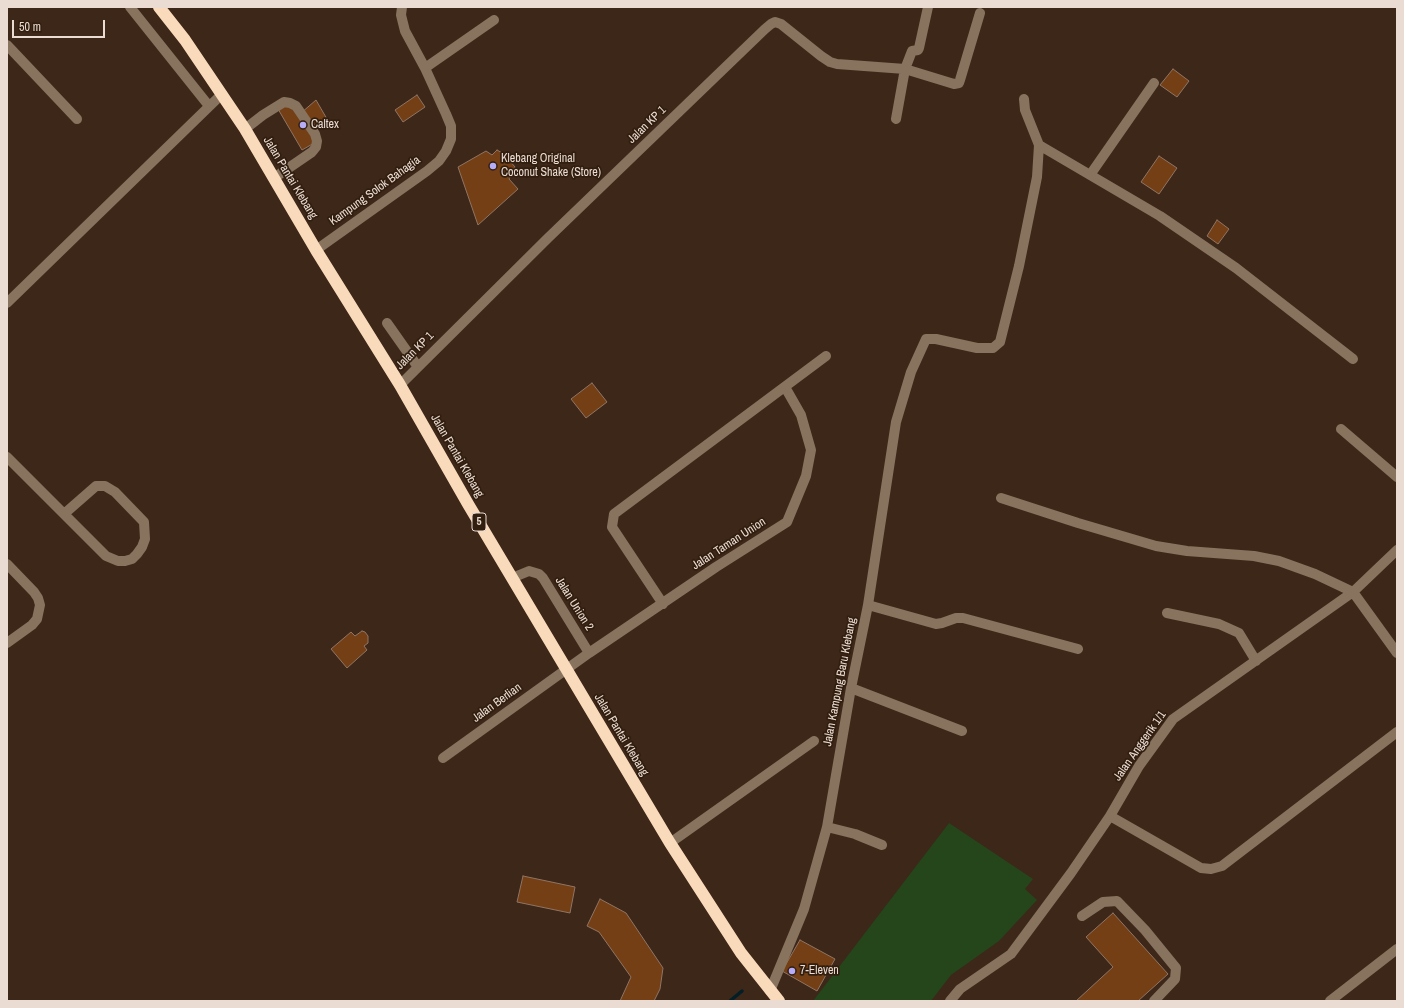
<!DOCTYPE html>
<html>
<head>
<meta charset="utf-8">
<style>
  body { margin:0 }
  #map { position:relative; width:1404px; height:1008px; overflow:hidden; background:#3d2719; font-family:"Archivo Narrow",sans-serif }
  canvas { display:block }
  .frame { position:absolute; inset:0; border:8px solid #eadcd3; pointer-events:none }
  .scale { position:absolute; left:12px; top:20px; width:93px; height:18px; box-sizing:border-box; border:2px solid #eadcd3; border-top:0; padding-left:5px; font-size:12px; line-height:14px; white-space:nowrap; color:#eadcd3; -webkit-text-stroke:3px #321e0f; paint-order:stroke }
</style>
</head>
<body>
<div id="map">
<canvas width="1404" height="1008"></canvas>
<div class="frame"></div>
<div class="scale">50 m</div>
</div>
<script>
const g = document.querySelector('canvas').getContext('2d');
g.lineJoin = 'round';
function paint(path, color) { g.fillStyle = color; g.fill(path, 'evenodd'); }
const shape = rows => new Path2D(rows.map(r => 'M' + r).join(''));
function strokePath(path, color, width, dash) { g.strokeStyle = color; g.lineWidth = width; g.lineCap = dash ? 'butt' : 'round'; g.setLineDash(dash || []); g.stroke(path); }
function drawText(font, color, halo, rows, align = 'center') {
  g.font = font + ' "Archivo Narrow",sans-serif'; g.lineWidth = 3.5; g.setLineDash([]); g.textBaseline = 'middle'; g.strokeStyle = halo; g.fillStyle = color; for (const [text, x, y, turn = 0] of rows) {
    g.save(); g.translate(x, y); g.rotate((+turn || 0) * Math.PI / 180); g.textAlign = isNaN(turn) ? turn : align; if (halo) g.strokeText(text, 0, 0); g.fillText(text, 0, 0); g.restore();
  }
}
const green = shape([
  [949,823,1033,879,1025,889,1037,900,999,941,951,975,931,1001,813,1001]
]);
const stream = shape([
  [730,1001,742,991]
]);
const building = shape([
  [1173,69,1189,81,1177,97,1160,85,1173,69],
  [417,95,425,107,403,122,395,110,417,95],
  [292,100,301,113,316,100,327,119,309,130,316,142,302,150,278,109,292,100],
  [497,150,511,158,509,160,515,167,509,179,518,189,478,225,458,167,486,151,492,155,497,150],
  [1159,156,1177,168,1159,194,1141,182,1159,156],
  [1217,220,1229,229,1218,244,1207,236,1217,220],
  [592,383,607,402,586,418,571,399,592,383],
  [362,631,365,632,368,636,368,643,364,646,367,650,347,668,331,649,351,632,355,636,362,631],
  [523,876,575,887,570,913,517,902,523,876],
  [600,899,626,913,663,968,660,989,654,1001,620,1001,631,977,599,932,587,926,600,899],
  [1113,913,1168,974,1138,1001,1076,1001,1113,967,1086,937,1113,913],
  [800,940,835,959,817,991,782,971,800,940]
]);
const minor = shape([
  [130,7,209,106],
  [928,7,919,48,918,50,912,51,905,69,954,84,959,83,960,80,980,13],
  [7,45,77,119],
  [425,68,494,20],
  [245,129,263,115,284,102,290,103,296,106,315,134,317,141,316,147,312,152,274,178],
  [1039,145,1160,216,1236,268,1353,359],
  [1090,175,1154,83],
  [316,250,427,171,439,161,446,151,451,139,451,126,446,114,425,68,405,31,401,15,402,7],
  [7,303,222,94],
  [387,323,418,367],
  [400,385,548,238,765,29,771,24,775,22,781,24,821,56,830,62,837,64,905,69,896,119],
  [1341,429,1397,477],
  [7,457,106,556,118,561,125,561,132,559,137,554,142,547,145,539,144,522,115,492,105,486,96,486,64,514],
  [1001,498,1078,523,1156,546,1187,551,1254,556,1279,561,1315,574,1353,592,1397,653],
  [7,564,34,592,38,598,40,605,37,619,32,625,7,643],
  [512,578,529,571,539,574,543,578,589,653],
  [663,604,612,527,614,514,826,356],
  [868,605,936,624,942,623,956,618,963,618,1078,649],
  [1167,613,1219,624,1239,633,1256,661],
  [851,688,962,731],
  [443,758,589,653,716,567,787,522,806,476,811,450,801,415,785,387],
  [1110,816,1201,868,1211,869,1222,866,1397,732],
  [827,827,855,834,882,845],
  [670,843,814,741],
  [1082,916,1103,902,1117,901,1145,930,1176,968,1175,979,1154,1001],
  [770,991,804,909,827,827,851,688,868,605,896,422,911,372,926,339,936,339,977,348,993,348,1000,342,1019,266,1037,177,1039,145,1025,110,1024,99],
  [950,1001,960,989,1011,954,1071,873,1110,816,1139,766,1173,719,1353,592,1397,550],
  [1330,1001,1397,949]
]);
const highway = shape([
  [159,7,185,40,245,129,316,250,400,385,468,504,670,843,741,953,779,1001]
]);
const markers = [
  [303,125,4,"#b6acf8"],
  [493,166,4,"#b6acf8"],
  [792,971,4,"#b6acf8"]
];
const shields = [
  [479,522,14]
];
const shieldNames = [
  ["5",479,522]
];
const poiNames = [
  ["Caltex",311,125],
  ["Klebang Original",501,159],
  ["Coconut Shake (Store)",501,173],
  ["7-Eleven",800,971]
];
const streetNames = [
  ["Jalan KP 1",647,125,-44],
  ["Jalan Pantai Klebang",290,178,59],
  ["Kampung Solok Bahagia",375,191,-36],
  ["Jalan KP 1",415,351,-45],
  ["Jalan Pantai Klebang",457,456,60],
  ["Jalan Taman Union",729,544,-33],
  ["Jalan Union 2",574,604,58],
  ["Jalan Kampung Baru Klebang",840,682,-79],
  ["Jalan Berlian",497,703,-36],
  ["Jalan Pantai Klebang",621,735,59],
  ["Jalan Anggerik 1/1",1140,746,-55]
];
paint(green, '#24461a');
strokePath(stream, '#021e26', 3.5);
paint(building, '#743f15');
strokePath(building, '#8f7565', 1);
strokePath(minor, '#88735e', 10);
strokePath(highway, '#f9daba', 12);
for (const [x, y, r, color] of markers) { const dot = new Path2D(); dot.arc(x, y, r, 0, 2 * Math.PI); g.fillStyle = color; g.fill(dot); strokePath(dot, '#321e0f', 1.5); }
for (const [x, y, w] of shields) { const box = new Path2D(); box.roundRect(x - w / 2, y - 9, w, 18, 3); g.fillStyle = '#321e0f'; g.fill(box); strokePath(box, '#eadcd3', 1); }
drawText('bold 11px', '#eadcd3', null, shieldNames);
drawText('12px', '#eadcd3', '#321e0f', poiNames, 'left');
drawText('12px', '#eadcd3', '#321e0f', streetNames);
</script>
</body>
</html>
